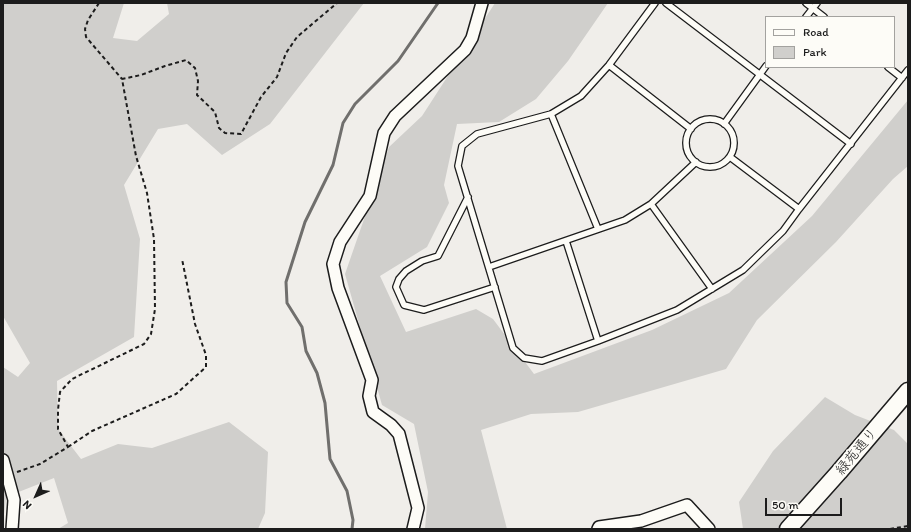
<!DOCTYPE html>
<html>
<head>
<meta charset="utf-8">
<style>
  body { margin:0 }
  #map { position:relative; width:911px; height:532px; overflow:hidden; background:#f0eeea; font-family:Itim,sans-serif }
  canvas { display:block }
  .frame { position:absolute; inset:0; border:4px solid #1c1c1c; pointer-events:none }
  .legend { position:absolute; left:765px; top:16px; width:130px; height:52px; box-sizing:border-box; background:#fdfcf7; border:1px solid #a3a29f; margin:0; padding:5px 7px; list-style:none; font-size:12px; color:#1c1c1c }
  .legend li { display:flex; align-items:center; gap:8px; height:20px }
  .legend b { width:20px; border:1px solid #a3a29f }
  .north { position:absolute; left:16px; top:476px; width:40px; height:40px; -webkit-text-stroke:3px #fdfcf7; paint-order:stroke; rotate:225deg; font-size:11px; font-weight:700; line-height:16px; text-align:center; color:#1c1c1c }
  .north::after { content:''; display:block; margin:auto; width:14px; height:18px; background:#1c1c1c; clip-path:polygon(50% 0,100% 100%,50% 72%,0 100%) }
  .scale { position:absolute; left:765px; top:498px; width:77px; height:18px; box-sizing:border-box; border:2px solid #1c1c1c; border-top:0; padding-left:5px; font-size:12px; line-height:14px; white-space:nowrap; color:#1c1c1c; -webkit-text-stroke:3px #fdfcf7; paint-order:stroke }
</style>
</head>
<body>
<div id="map">
<canvas width="911" height="532"></canvas>
<div class="frame"></div>
<ul class="legend">
<li><b style="height:5px;background:#fdfcf7"></b>Road</li>
<li><b style="height:11px;background:#d0cfcc"></b>Park</li>
</ul>
<div class="north">N</div>
<div class="scale">50 m</div>
</div>
<script>
const g = document.querySelector('canvas').getContext('2d');
g.lineJoin = 'round';
function paint(path, color) { g.fillStyle = color; g.fill(path, 'evenodd'); }
const shape = rows => new Path2D(rows.map(r => 'M' + r).join(''));
function strokePath(path, color, width, dash) { g.strokeStyle = color; g.lineWidth = width; g.lineCap = dash ? 'butt' : 'round'; g.setLineDash(dash || []); g.stroke(path); }
function drawText(font, color, halo, rows, align = 'center') {
  g.font = font + ' Itim,"Klee One",sans-serif'; g.lineWidth = 3.5; g.setLineDash([]); g.textBaseline = 'middle'; g.strokeStyle = halo; g.fillStyle = color; for (const [text, x, y, turn = 0] of rows) {
    g.save(); g.translate(x, y); g.rotate((+turn || 0) * Math.PI / 180); g.textAlign = isNaN(turn) ? turn : align; if (halo) g.strokeText(text, 0, 0); g.fillText(text, 0, 0); g.restore();
  }
}
const green = shape([
  [3,3,124,3,113,38,137,41,169,14,167,3,364,3,270,124,222,155,187,124,158,129,124,185,140,239,134,337,57,381,58,429,81,459,118,444,152,448,229,422,268,452,265,513,258,529,58,529,68,523,54,478,6,497,3,523,3,367,18,377,30,363,3,316],
  [495,3,608,3,568,61,536,99,499,122,457,124,444,185,449,203,427,247,380,276,406,332,476,309,493,319,534,374,652,330,729,293,812,216,908,100,908,166,893,179,836,242,757,320,726,369,578,412,531,414,481,430,507,529,425,529,428,492,414,424,382,405,345,274,389,147,422,116],
  [825,397,855,415,894,430,908,444,908,529,743,529,739,502,773,451]
]);
const stream = shape([
  [352,529,353,520,347,491,330,459,325,403,317,373,306,351,302,327,287,303,286,282,305,222,333,165,343,123,355,104,398,61,438,3]
]);
const path = shape([
  [99,3,88,20,85,29,86,37,122,79],
  [68,447,92,431,176,394,206,367,206,355,195,324,182,259],
  [17,472,40,464,68,447,58,429,58,410,60,392,72,379,144,344,151,334,155,309,154,239,147,193,136,156,122,79,141,75,165,66,186,60,195,68,198,81,197,95,215,112,219,128,225,133,241,134,261,97,277,77,286,53,297,37,337,3],
  [890,529,908,526]
]);
const lane = shape([
  [655,3,609,65,581,96,551,114,477,134,462,146,458,166,513,348,524,358,542,361,598,341,677,310,743,270,783,231,799,209,730,157],
  [666,3,851,144],
  [806,3,824,17],
  [806,17,817,3],
  [609,65,691,129],
  [888,67,902,78],
  [551,114,598,229],
  '686 143a24 24 0 1 1 48 0a24 24 0 1 1-48 0Z',
  [724,124,766,66],
  [468,197,438,256,422,261,406,271,399,279,396,287,404,305,424,310,495,287],
  [651,204,712,289],
  [799,209,908,70],
  [566,241,598,341],
  [489,267,625,220,651,204,696,162]
]);
const street = shape([
  [3,460,14,500,12,529],
  [413,529,418,508,399,434,391,425,373,412,369,396,372,380,338,288,333,264,340,242,370,196,384,133,395,116,465,50,472,38,482,3],
  [598,529,599,527,641,521,687,505,709,529]
]);
const secondary = shape([
  [788,529,839,472,908,391]
]);
const streetNames = [
  ["緑苑通り",857,452,-50]
];
paint(green, '#d0cfcc');
strokePath(stream, '#706f6d', 3);
strokePath(lane, '#1c1c1c', 8);
strokePath(street, '#1c1c1c', 14);
strokePath(secondary, '#1c1c1c', 19);
strokePath(path, '#1c1c1c', 2, [4, 3]);
strokePath(lane, '#fdfcf7', 5.5);
strokePath(street, '#fdfcf7', 11);
strokePath(secondary, '#fdfcf7', 16);
drawText('14px', '#1c1c1c', '#fdfcf7', streetNames);
</script>
</body>
</html>
